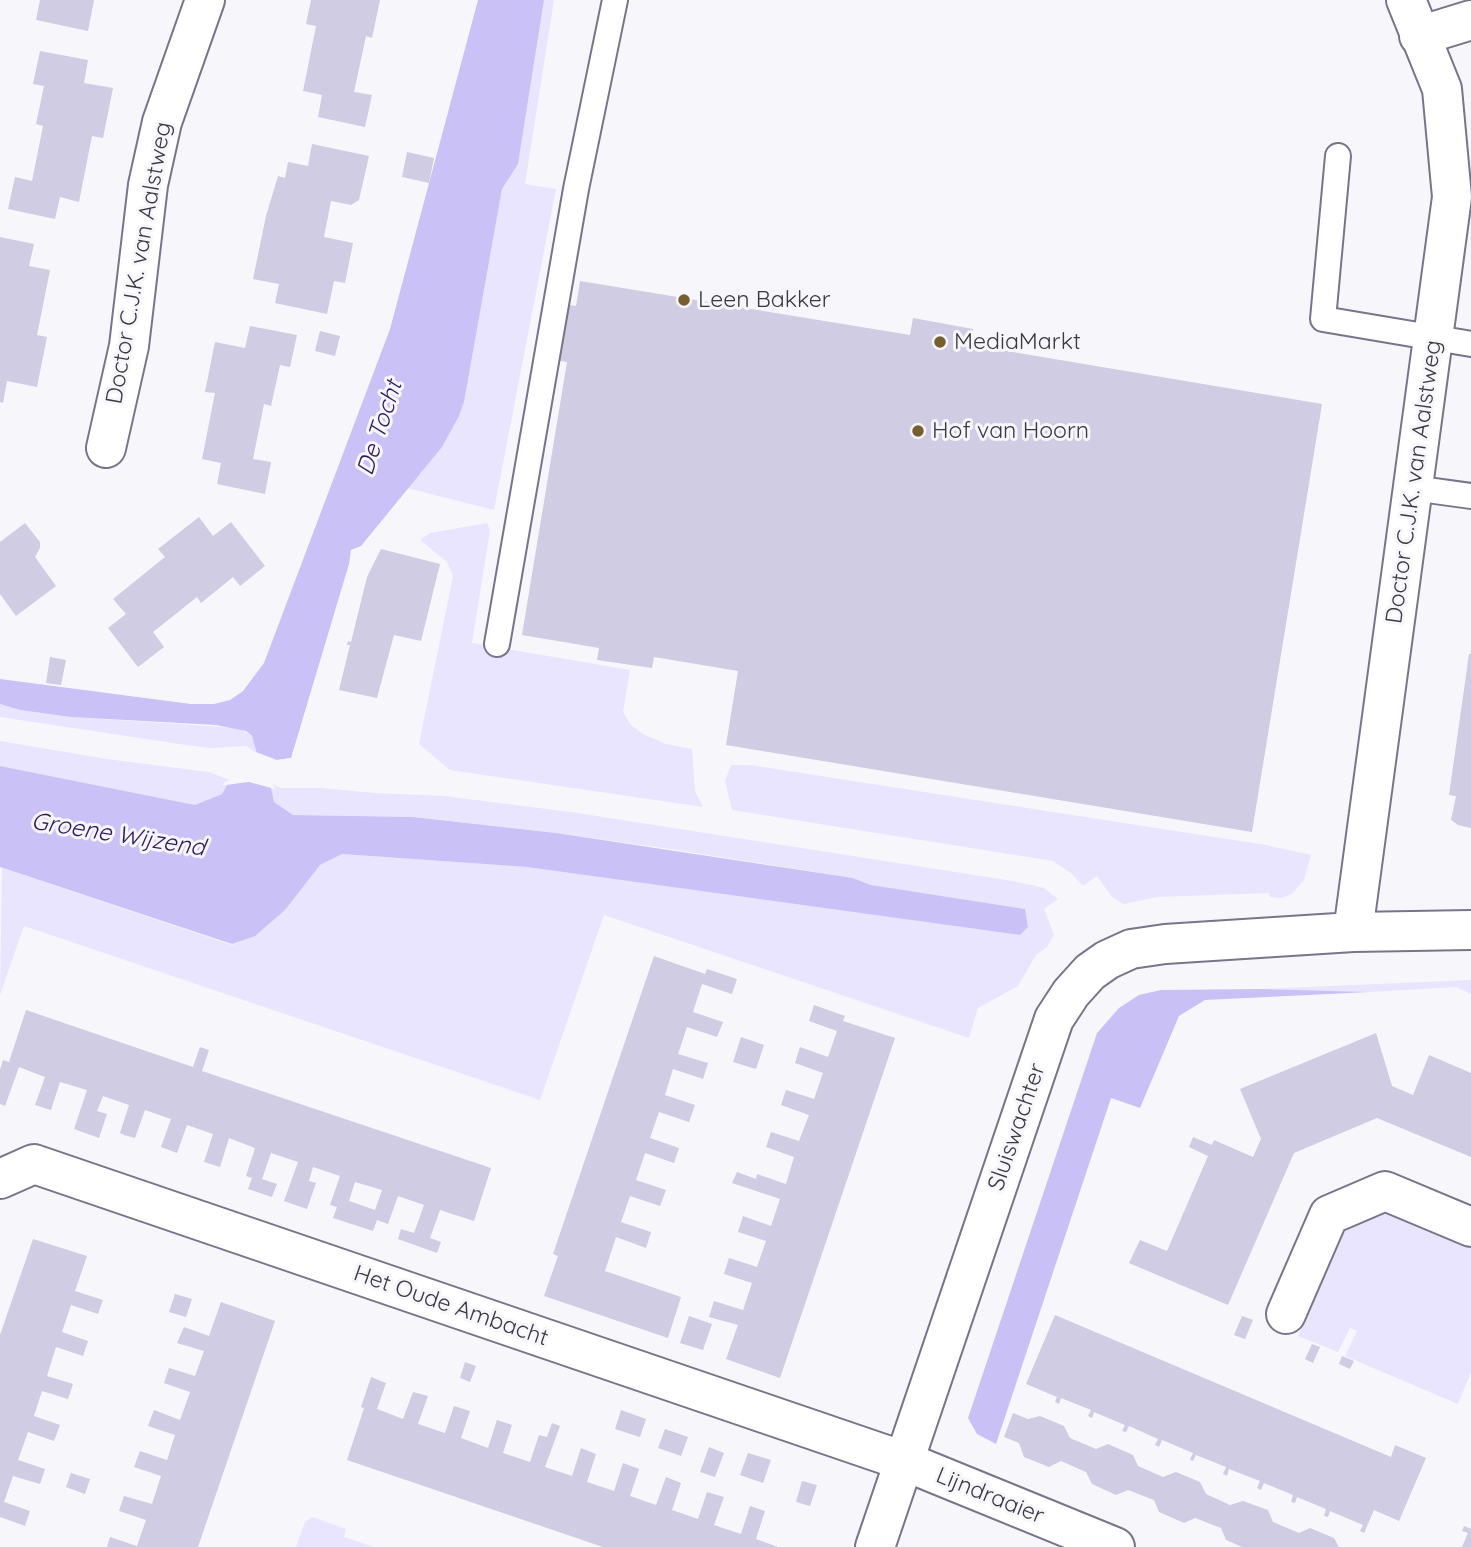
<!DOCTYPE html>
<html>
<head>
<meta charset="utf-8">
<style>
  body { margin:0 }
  canvas { display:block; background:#f7f6fb }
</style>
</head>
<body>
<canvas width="1471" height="1547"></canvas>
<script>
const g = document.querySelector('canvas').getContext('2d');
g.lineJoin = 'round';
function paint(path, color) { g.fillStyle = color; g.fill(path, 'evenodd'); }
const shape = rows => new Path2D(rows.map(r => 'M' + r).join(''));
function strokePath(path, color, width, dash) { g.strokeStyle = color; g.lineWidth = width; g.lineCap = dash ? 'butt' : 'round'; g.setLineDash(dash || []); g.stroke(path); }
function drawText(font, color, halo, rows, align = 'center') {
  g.font = font + ' Quicksand,sans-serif'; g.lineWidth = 6; g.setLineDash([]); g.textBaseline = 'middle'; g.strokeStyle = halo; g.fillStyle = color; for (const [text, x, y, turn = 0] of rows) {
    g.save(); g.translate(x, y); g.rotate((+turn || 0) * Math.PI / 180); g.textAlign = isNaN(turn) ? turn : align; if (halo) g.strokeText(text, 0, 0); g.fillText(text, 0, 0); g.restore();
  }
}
const green = shape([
  [544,0,554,0,525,184,556,189,494,510,407,488,442,447,464,402,502,189,518,164],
  [487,523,490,530,472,643,630,670,623,712,631,725,643,734,666,744,692,749,695,791,703,807,450,770,419,744,453,576,447,562,420,540,430,533],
  [0,704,20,710,71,717,238,728,252,736,257,754,246,746,211,748,186,745,0,717],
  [0,741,107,759,209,772,237,783,227,785,222,794,195,805,0,766],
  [731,765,750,765,1266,845,1311,855,1304,880,1292,894,1281,898,1270,897,1269,893,1157,897,1124,904,1112,897,1097,876,1083,886,1071,873,1053,861,732,810,725,781],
  [270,783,281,788,321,788,374,793,444,796,571,812,1013,881,1044,888,1058,899,1044,909,1054,935,1047,947,1036,955,1018,986,978,1008,969,1038,604,915,540,1100,24,926,0,995,2,868,232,945,257,934,285,910,320,865,341,854,527,867,1020,935,1028,927,1025,909,871,885,853,878,677,850,556,833,413,817,293,815,274,802],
  [1471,980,1471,994,1456,987,1370,992,1260,989],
  [1389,1211,1471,1244,1471,1372,1458,1404,1345,1356,1357,1331,1350,1328,1338,1352,1298,1336,1343,1227],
  [312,1517,346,1529,344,1537,374,1547,296,1547,305,1522]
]);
const forest = shape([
  [1260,989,1370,992,1205,1000,1179,1016,1140,1108,1111,1098,996,1444,977,1434,968,1418,1097,1033,1119,1008,1139,995,1161,990]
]);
const water = shape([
  [478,0,544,0,518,164,502,189,464,402,459,416,442,447,361,546,351,550,349,564,291,758,277,760,270,783,274,802,293,815,413,817,556,833,853,878,871,885,1025,909,1028,927,1020,935,527,867,342,854,320,865,285,910,255,936,232,944,0,867,0,766,195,805,222,794,227,785,248,781,257,754,252,736,246,731,216,725,71,717,20,710,0,704,0,679,191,704,214,704,230,700,243,691,264,663,390,329]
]);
const pier = shape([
  [253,751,277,760,291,758,291,762,279,763,273,784,275,789,249,782,223,785,226,781,246,778]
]);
const building = shape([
  [40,0,94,0,88,31,36,20],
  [311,0,380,0,372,38,366,36,354,92,372,95,365,127,318,117,322,95,303,91,316,26,306,24],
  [40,51,88,60,84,83,113,88,103,138,92,136,79,202,60,197,55,219,8,209,15,177,32,181,43,126,36,124,44,86,33,84],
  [312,144,369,156,359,200,351,205,331,201,324,237,353,243,345,283,334,281,327,314,275,303,279,284,253,279,266,216,278,176,285,178,288,162,308,166],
  [407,152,434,158,429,183,402,177],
  [0,237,34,244,29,266,50,270,37,335,47,337,37,387,7,381,3,403,0,402],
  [580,281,910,335,913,318,973,329,971,345,1322,404,1252,832,726,745,738,671,654,657,652,668,597,660,599,648,522,635,567,362,555,360,564,304,576,306],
  [250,326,297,335,290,367,280,365,271,406,264,404,253,459,271,462,265,494,217,484,221,463,202,459,215,393,205,392,215,342,245,348],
  [320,331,340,336,335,356,315,351],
  [199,517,213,536,231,522,265,566,240,586,233,577,201,603,197,597,153,632,164,647,138,667,108,628,126,614,113,599,165,557,158,549],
  [25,523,40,542,40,548,35,557,56,586,16,616,0,594,0,542],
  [381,549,440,564,421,641,394,635,377,698,339,690,350,645,347,645,348,641,351,642,367,577],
  [1469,654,1471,654,1471,828,1458,825,1451,820,1456,796,1449,795],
  [50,657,66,660,61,685,46,683],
  [654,956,705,974,707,969,737,979,732,994,702,984,693,1012,723,1022,717,1037,687,1027,678,1054,708,1063,703,1079,673,1069,665,1095,695,1105,689,1122,659,1112,650,1138,679,1148,674,1163,645,1153,636,1180,666,1190,660,1206,630,1196,621,1222,651,1232,646,1248,616,1237,605,1271,681,1297,668,1338,544,1296,558,1256,553,1254],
  [814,1005,845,1016,843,1021,895,1038,780,1378,726,1359,738,1325,709,1317,714,1301,743,1310,752,1283,724,1274,729,1258,757,1267,766,1241,738,1232,743,1216,771,1226,780,1199,732,1183,737,1172,756,1179,757,1174,786,1184,794,1157,766,1147,771,1132,799,1141,809,1115,781,1105,786,1090,814,1099,823,1073,795,1063,800,1047,828,1057,837,1031,809,1021],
  [26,1010,193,1067,200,1047,209,1050,202,1071,491,1168,474,1221,440,1210,430,1238,441,1242,437,1253,398,1239,401,1229,414,1233,424,1205,398,1196,388,1224,377,1220,373,1231,333,1218,337,1207,330,1205,340,1176,313,1167,309,1181,316,1183,307,1209,284,1201,298,1162,271,1153,262,1179,277,1184,272,1197,248,1189,252,1178,246,1176,255,1148,229,1138,220,1167,204,1162,213,1134,187,1125,177,1153,161,1147,171,1119,145,1110,135,1138,124,1135,120,1133,129,1105,103,1096,97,1111,107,1114,99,1138,74,1129,87,1090,60,1082,51,1110,35,1105,45,1077,19,1067,5,1106,0,1104,0,1070,3,1060,9,1062],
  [355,1182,382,1190,375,1210,349,1201],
  [1376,1033,1392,1086,1413,1095,1429,1055,1471,1073,1471,1157,1377,1118,1294,1153,1228,1305,1129,1263,1140,1240,1167,1251,1208,1156,1189,1147,1193,1137,1212,1145,1214,1140,1253,1157,1261,1139,1240,1089],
  [741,1037,764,1045,756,1069,733,1062],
  [33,1239,87,1256,75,1291,103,1300,98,1314,71,1305,62,1332,88,1341,83,1356,56,1347,47,1376,73,1384,68,1399,42,1391,34,1416,60,1425,54,1441,28,1432,18,1460,45,1469,40,1484,13,1476,4,1502,30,1511,25,1526,0,1517,0,1335],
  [175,1294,192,1299,186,1317,169,1312],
  [221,1302,275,1321,198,1547,107,1547,110,1537,137,1546,146,1520,119,1511,124,1496,152,1504,161,1476,134,1467,140,1451,167,1460,175,1435,148,1426,154,1410,180,1420,190,1392,164,1383,169,1368,195,1376,204,1351,177,1343,184,1327,209,1336],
  [1055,1315,1391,1457,1395,1445,1426,1458,1399,1521,1374,1510,1364,1533,1360,1531,1363,1525,1330,1511,1328,1517,1324,1516,1326,1509,1297,1497,1295,1503,1291,1502,1293,1495,1264,1483,1261,1490,1257,1488,1260,1481,1229,1469,1227,1476,1223,1474,1226,1467,1196,1455,1193,1461,1190,1460,1193,1453,1162,1440,1159,1447,1155,1445,1158,1439,1129,1426,1126,1432,1122,1431,1125,1425,1094,1412,1092,1418,1088,1416,1091,1410,1061,1398,1059,1404,1055,1402,1057,1397,1026,1384],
  [689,1316,712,1324,703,1350,680,1343],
  [1242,1316,1253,1320,1245,1339,1234,1335],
  [1312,1344,1320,1347,1313,1363,1305,1359],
  [1342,1356,1354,1361,1350,1369,1339,1364],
  [465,1362,476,1366,470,1382,460,1378],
  [371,1377,386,1383,377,1409,403,1419,413,1392,428,1396,418,1424,445,1433,454,1406,470,1411,461,1438,488,1448,497,1420,512,1425,503,1453,530,1462,539,1435,547,1437,552,1423,560,1426,545,1467,572,1476,581,1448,596,1454,587,1482,614,1491,623,1463,639,1469,630,1496,656,1505,666,1477,681,1483,672,1510,698,1519,707,1492,724,1497,714,1525,741,1534,750,1506,765,1511,756,1539,778,1547,603,1547,347,1460,364,1408,361,1407],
  [621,1410,646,1419,640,1437,615,1429],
  [1013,1413,1028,1419,1040,1416,1064,1426,1070,1438,1096,1449,1108,1444,1133,1455,1138,1466,1163,1477,1176,1472,1200,1482,1206,1494,1230,1505,1243,1501,1268,1510,1273,1522,1299,1533,1310,1528,1334,1538,1339,1547,1242,1547,1226,1540,1221,1528,1195,1518,1184,1523,1159,1512,1154,1500,1128,1490,1116,1495,1092,1484,1086,1472,1061,1461,1049,1467,1024,1457,1019,1443,1004,1437],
  [665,1429,688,1437,681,1456,658,1448],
  [709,1447,724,1453,715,1477,700,1472],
  [748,1453,771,1460,763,1483,740,1475],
  [71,1473,90,1479,85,1494,66,1487],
  [802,1481,817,1485,810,1506,796,1502],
  [1464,1526,1471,1529,1471,1547,1462,1547,1468,1533,1462,1531]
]);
const lane = shape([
  [1338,156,1323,319,1471,344],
  [1413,488,1471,496],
  [497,644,576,189,615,0]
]);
const street = shape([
  [1419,36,1471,20],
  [106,448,129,346,148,185,162,122,205,0],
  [0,1179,34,1164,904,1461,1115,1547],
  [1286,1314,1329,1215,1385,1191,1471,1227]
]);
const secondary = shape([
  [1353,932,1452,197,1442,89,1406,0],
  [875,1547,1054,1019,1071,993,1090,972,1107,960,1131,949,1165,944,1353,932,1471,930]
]);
const markers = [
  [684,300,7,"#765e2e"],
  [940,342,7,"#765e2e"],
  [918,431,7,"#765e2e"]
];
const streetNames = [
  ["Doctor C.J.K. van Aalstweg",139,263,-80],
  ["Doctor C.J.K. van Aalstweg",1414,482,-82],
  ["Sluiswachter",1017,1127,-71],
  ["Het Oude Ambacht",451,1306,19],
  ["Lijndraaier",990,1496,22]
];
const poiNames = [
  ["Leen Bakker",698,300],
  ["MediaMarkt",954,342],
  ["Hof van Hoorn",932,431]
];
const waterNames = [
  ["De Tocht",380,428,-72],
  ["Groene Wijzend",118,835,9]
];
paint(green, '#e9e5ff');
paint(forest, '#c9c1f5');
paint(water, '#cac2f6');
paint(pier, '#f7f6fb');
paint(building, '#cfcce3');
strokePath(lane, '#78758a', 28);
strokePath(street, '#78758a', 42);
strokePath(secondary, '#78758a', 42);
strokePath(lane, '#fff', 24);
strokePath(street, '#fff', 38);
strokePath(secondary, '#fff', 38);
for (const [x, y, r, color] of markers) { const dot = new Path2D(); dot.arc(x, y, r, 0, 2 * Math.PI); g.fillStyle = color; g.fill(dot); strokePath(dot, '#f7f6fb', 2.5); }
drawText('23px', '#3a3842', '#f7f6fb', streetNames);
drawText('23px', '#3a3842', '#f7f6fb', poiNames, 'left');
drawText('italic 24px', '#311962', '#f7f6fb', waterNames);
</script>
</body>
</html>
